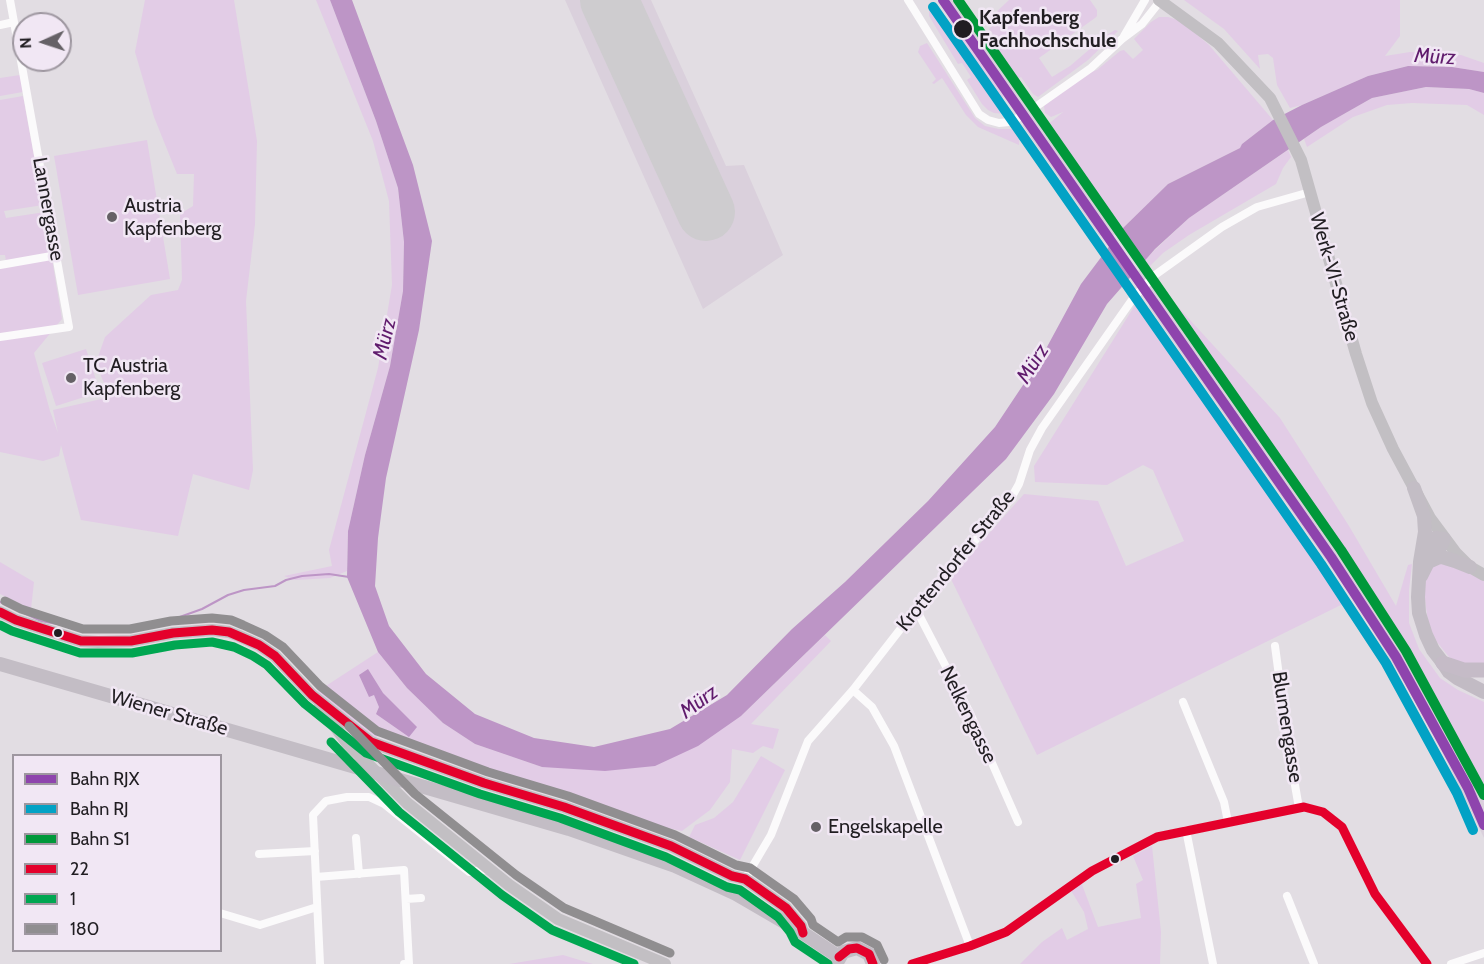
<!DOCTYPE html>
<html>
<head>
<meta charset="utf-8">
<style>
  body { margin:0 }
  #map { position:relative; width:1484px; height:964px; overflow:hidden; background:#e2dde3; font-family:Cabin,sans-serif }
  canvas { display:block }
  .legend { position:absolute; left:12px; top:754px; width:210px; height:198px; box-sizing:border-box; background:#f1e7f4; border:2px solid #9e97a0; margin:0; padding:8px 10px; list-style:none; font-size:18px; color:#211e22 }
  .legend li { display:flex; align-items:center; gap:12px; height:30px }
  .legend b { width:30px; border:2px solid #9e97a0 }
  .north { position:absolute; left:12px; top:12px; width:60px; height:60px; box-sizing:border-box; background:#f1e7f4; border:2px solid #9e97a0; border-radius:50%; rotate:267deg; font-size:16px; font-weight:700; line-height:24px; text-align:center; color:#211e22 }
  .north::after { content:''; display:block; margin:auto; width:21px; height:27px; background:#656166; clip-path:polygon(50% 0,100% 100%,50% 72%,0 100%) }
</style>
</head>
<body>
<div id="map">
<canvas width="1484" height="964"></canvas>
<ul class="legend">
<li><b style="height:8px;background:#8e44ad"></b>Bahn RJX</li>
<li><b style="height:8px;background:#02a2c5"></b>Bahn RJ</li>
<li><b style="height:8px;background:#00983a"></b>Bahn S1</li>
<li><b style="height:8px;background:#e4002b"></b>22</li>
<li><b style="height:8px;background:#00a651"></b>1</li>
<li><b style="height:8px;background:#908e90"></b>180</li>
</ul>
<div class="north">N</div>
</div>
<script>
const g = document.querySelector('canvas').getContext('2d');
g.lineJoin = 'round';
function paint(path, color) { g.fillStyle = color; g.fill(path, 'evenodd'); }
const shape = rows => new Path2D(rows.map(r => 'M' + r).join(''));
function strokePath(path, color, width, dash) { g.strokeStyle = color; g.lineWidth = width; g.lineCap = dash ? 'butt' : 'round'; g.setLineDash(dash || []); g.stroke(path); }
function drawText(font, color, halo, rows, align = 'center') {
  g.font = font + ' Cabin,sans-serif'; g.lineWidth = 5; g.setLineDash([]); g.textBaseline = 'middle'; g.strokeStyle = halo; g.fillStyle = color; for (const [text, x, y, turn = 0] of rows) {
    g.save(); g.translate(x, y); g.rotate((+turn || 0) * Math.PI / 180); g.textAlign = isNaN(turn) ? turn : align; if (halo) g.strokeText(text, 0, 0); g.fillText(text, 0, 0); g.restore();
  }
}
const built = shape([
  [565,0,651,0,726,166,744,165,783,255,703,309],
  [941,0,956,0,961,10,1043,128,1193,338,1344,557,1402,646,1474,780,1484,803,1484,838,1438,743,1410,692,1356,603,1149,307,1149,301,1104,237,1099,235,1023,126,1023,122,1006,98,1008,97]
]);
const green = shape([
  [145,0,234,0,257,141,255,224,246,301,253,470,249,490,193,474,178,536,81,520,61,445,59,456,43,461,0,452,0,267,52,259,62,319,34,353,50,411,58,433,53,410,110,397,101,376,98,357,105,337,151,295,178,290,182,280,180,214,193,206,194,174,177,174,154,117,135,52],
  [316,0,330,0,376,121,398,188,404,242,403,291,390,366,365,455,348,531,347,571,330,578,295,580,284,576,332,566,329,550,378,368,392,285,389,201,373,141],
  [1009,0,1090,0,1097,10,1097,16,1095,18,1039,58,1052,77,1070,66,1105,36,1115,30,1118,31,1088,60,1038,97,1033,94,1021,77,1015,80,984,36,987,34,989,37,993,34,989,29,992,26,992,16],
  [1184,0,1400,0,1400,36,1385,56,1410,52,1461,55,1484,63,1484,72,1452,67,1408,66,1368,76,1302,105,1290,108,1277,85,1273,58,1268,54,1258,55,1260,69,1224,29],
  [931,6,947,27,954,24,1003,95,1003,100,1012,112,1005,114,994,113,988,110,982,104,967,80,971,77,962,63,958,64,929,16,929,8],
  [1159,17,1168,17,1181,21,1209,45,1273,120,1242,144,1240,148,1168,184,1123,228,1116,218,1109,217,1046,126,1063,112,1051,117,1045,113,1044,106,1087,73,1097,70,1120,51,1124,50,1133,59,1143,50,1134,39,1151,22],
  [927,43,975,118,985,126,999,129,1013,129,1020,125,1019,145,978,127,966,115,942,78,934,84,932,83,936,79,918,52,920,46],
  [20,75,23,92,0,96,0,78],
  [1426,87,1469,89,1484,93,1484,115,1467,105,1412,103,1387,105,1353,117,1307,147,1304,139,1321,127,1372,98],
  [23,96,43,205,4,211,6,218,45,212,51,251,49,254,6,261,5,255,0,255,0,100],
  [147,140,170,279,78,295,54,156],
  [1288,150,1291,157,1283,168,1276,184,1189,235,1163,253,1146,270,1141,263,1189,218],
  [1157,284,1280,418,1349,526,1396,606,1408,565,1412,564,1409,590,1409,623,1419,649,1440,678,1458,690,1484,702,1484,803,1442,718,1402,646,1344,557,1155,286],
  [1137,302,1347,602,1037,755,950,577,1024,494,1098,501,1126,566,1184,541,1153,470,1143,465,1107,485,1035,482,1034,466],
  [86,349,100,392,56,406,42,363],
  [0,562,34,582,31,609,0,594],
  [1438,562,1465,570,1484,581,1484,664,1463,665,1449,657,1433,637,1428,622,1424,592,1426,578,1431,567],
  [825,635,831,641,751,724,779,729,773,749,763,746,753,753,732,749,730,782,710,810,682,831,648,824,573,795,502,776,460,762,413,746,383,731,371,742,312,695,378,652,407,688,443,723,475,744,542,767,741,716],
  [761,756,785,770,740,860,689,837,695,825,714,818,733,802],
  [1152,846,1161,932,1160,964,1020,964,1042,942,1062,928,1067,940,1088,929,1084,912,1070,889,1081,882,1098,927,1141,918,1136,884,1143,880,1133,856],
  [563,955,593,964,509,964]
]);
const water = shape([
  [330,0,352,0,413,165,432,241,419,330,386,478,378,538,375,586,389,626,426,674,475,714,534,738,594,747,670,729,727,695,792,629,845,582,928,501,995,427,1041,358,1081,284,1123,228,1168,184,1240,148,1242,144,1273,120,1302,105,1368,76,1408,66,1452,67,1484,72,1484,93,1469,89,1426,87,1372,98,1321,127,1189,218,1155,249,1107,304,1054,394,1006,459,741,716,698,746,655,766,605,771,542,767,475,744,443,723,407,688,378,652,347,577,348,531,365,455,390,366,403,291,404,242,398,188,376,121],
  [368,669,383,693,417,727,409,737,376,714,379,707,374,695,369,697,359,675]
]);
const pier = shape([
  [1117,231,1142,267,1132,278,1108,243]
]);
const stream = shape([
  [0,602,41,621,73,627,121,631,163,623,202,609,228,595,244,590,275,586,286,580,302,576,329,574,349,577]
]);
const runway = shape([
  [609,0,706,212]
]);
const minorTunnel = shape([
  [1020,117,1034,108]
]);
const minor = shape([
  [908,0,979,114,988,120,999,123,1009,122,1020,117],
  [0,25,14,22],
  [1124,36,1145,0],
  [1034,108,1091,68,1122,39,1142,24,1161,0],
  [0,265,57,255],
  [0,337,69,327,10,0],
  [916,609,970,713,1018,822],
  [1275,646,1289,751,1299,808],
  [853,690,872,707,894,746,970,946],
  [1183,702,1224,802,1228,822],
  [1186,830,1213,964],
  [356,838,359,874],
  [259,854,315,851],
  [316,877,404,870,409,964,404,964],
  [745,879,771,835,808,741,853,690,916,609,1010,500,1019,484,1030,450,1042,428,1134,297,1155,275,1222,227,1257,207,1310,192],
  [1287,896,1314,964],
  [406,899,421,898],
  [220,913,260,925,317,907],
  [320,964,313,815,326,801,347,797,369,797,384,804,469,872,489,869],
  [912,964,970,946,1006,932,1092,871,1157,837,1304,807,1323,812,1342,827,1375,894,1427,964],
  [1451,964,1484,953]
]);
const secondary = shape([
  [1159,0,1218,43,1270,98,1301,160,1356,354,1372,403,1393,449,1430,518,1456,553,1470,567,1484,575],
  [0,612,16,620,81,641,98,642,131,641,173,633,212,630,229,632,239,636,259,645,275,656,312,695,371,742,484,783,564,807,671,846,732,876,745,879,786,908,801,926,803,933],
  [320,706,347,743,407,803,509,885,558,919,665,964]
]);
const primary = shape([
  [1414,488,1424,516,1425,532,1420,562,1418,597,1419,613,1426,635,1433,650,1443,663],
  [1423,548,1428,542,1435,538,1444,539,1441,546,1428,562],
  [1421,576,1428,562,1437,558,1442,557,1455,561,1470,567],
  [0,664,569,829,675,866,736,894,803,933,839,957],
  [836,964,843,952,857,948,869,954,873,964]
]);
const trunk = shape([
  [1443,663,1449,672,1457,678,1484,692]
]);
const motorway = shape([
  [1443,663,1464,670,1484,670]
]);
const bus1 = shape([
  [0,612,16,620,81,641,131,641,173,633,212,630,229,632,259,645,275,656,312,695,371,742,484,783,564,807,671,846,732,876,745,879,786,908,801,926,803,933],
  [839,957,849,949,857,948,869,954,873,964],
  [912,964,970,946,1006,932,1092,871,1157,837,1304,807,1323,812,1342,827,1375,894,1427,964]
]);
const bus2 = shape([
  [0,625,12,631,80,653,132,653,175,645,212,642,234,647,253,656,267,665,305,704,366,753,480,794,560,818,666,857,727,887,740,890,778,917,790,932,795,942,828,964],
  [331,742,399,812,502,895,552,930,634,964]
]);
const bus3 = shape([
  [5,601,21,609,83,629,130,629,171,621,212,618,231,620,243,625,265,635,283,647,320,686,377,731,488,772,568,796,675,835,736,865,750,868,794,899,811,919,813,925,838,942,846,937,862,937,877,945,884,960],
  [349,726,415,794,516,875,564,908,670,953]
]);
const rail1 = shape([
  [943,0,1331,557,1396,657,1468,788,1484,825]
]);
const rail2 = shape([
  [933,7,1321,564,1386,663,1457,793,1473,830]
]);
const rail3 = shape([
  [958,0,1341,550,1406,651,1484,795]
]);
const markers = [
  [963,29,10,"#211e22"],
  [112,217,6,"#656166"],
  [71,378,6,"#656166"],
  [58,633,5,"#211e22"],
  [816,827,6,"#656166"],
  [1115,859,5,"#211e22"]
];
const stopNames = [
  ["Kapfenberg",979,18],
  ["Fachhochschule",979,41]
];
const poiNames = [
  ["Austria",124,206],
  ["Kapfenberg",124,229],
  ["TC Austria",83,366],
  ["Kapfenberg",83,389],
  ["Engelskapelle",828,827]
];
const streetNames = [
  ["Lannergasse",48,209,80],
  ["Werk-VI-Straße",1334,277,74],
  ["Krottendorfer Straße",956,561,-51],
  ["Wiener Straße",169,713,16],
  ["Nelkengasse",968,715,64],
  ["Blumengasse",1287,727,81]
];
const waterNames = [
  ["Mürz",1435,57,3],
  ["Mürz",385,339,-77],
  ["Mürz",1033,364,-58],
  ["Mürz",699,702,-36]
];
paint(built, '#dad0dc');
paint(green, '#e2cce6');
paint(water, '#bd95c6');
paint(pier, '#e2dde3');
strokePath(stream, '#bd95c6', 2);
strokePath(runway, '#cecccf', 58);
strokePath(minorTunnel, '#bbb7bc', 8, [8, 4]);
strokePath(minor, '#fbfafb', 8);
strokePath(secondary, '#c2bfc3', 12);
strokePath(primary, '#c3bdc5', 14);
strokePath(trunk, '#c2bbc4', 14);
strokePath(motorway, '#c5bbc7', 15);
strokePath(bus1, '#e4002b', 9);
strokePath(bus2, '#00a651', 9);
strokePath(bus3, '#908e90', 9);
strokePath(rail1, '#8e44ad', 10);
strokePath(rail2, '#02a2c5', 10);
strokePath(rail3, '#00983a', 10);
for (const [x, y, r, color] of markers) { const dot = new Path2D(); dot.arc(x, y, r, 0, 2 * Math.PI); g.fillStyle = color; g.fill(dot); strokePath(dot, '#f1e7f4', 2); }
drawText('bold 20px', '#211e22', '#f1e7f4', stopNames, 'left');
drawText('20px', '#211e22', '#f1e7f4', poiNames, 'left');
drawText('20px', '#211e22', '#f1e7f4', streetNames);
drawText('italic 21px', '#5f1a6c', '#f1e7f4', waterNames);
</script>
</body>
</html>
